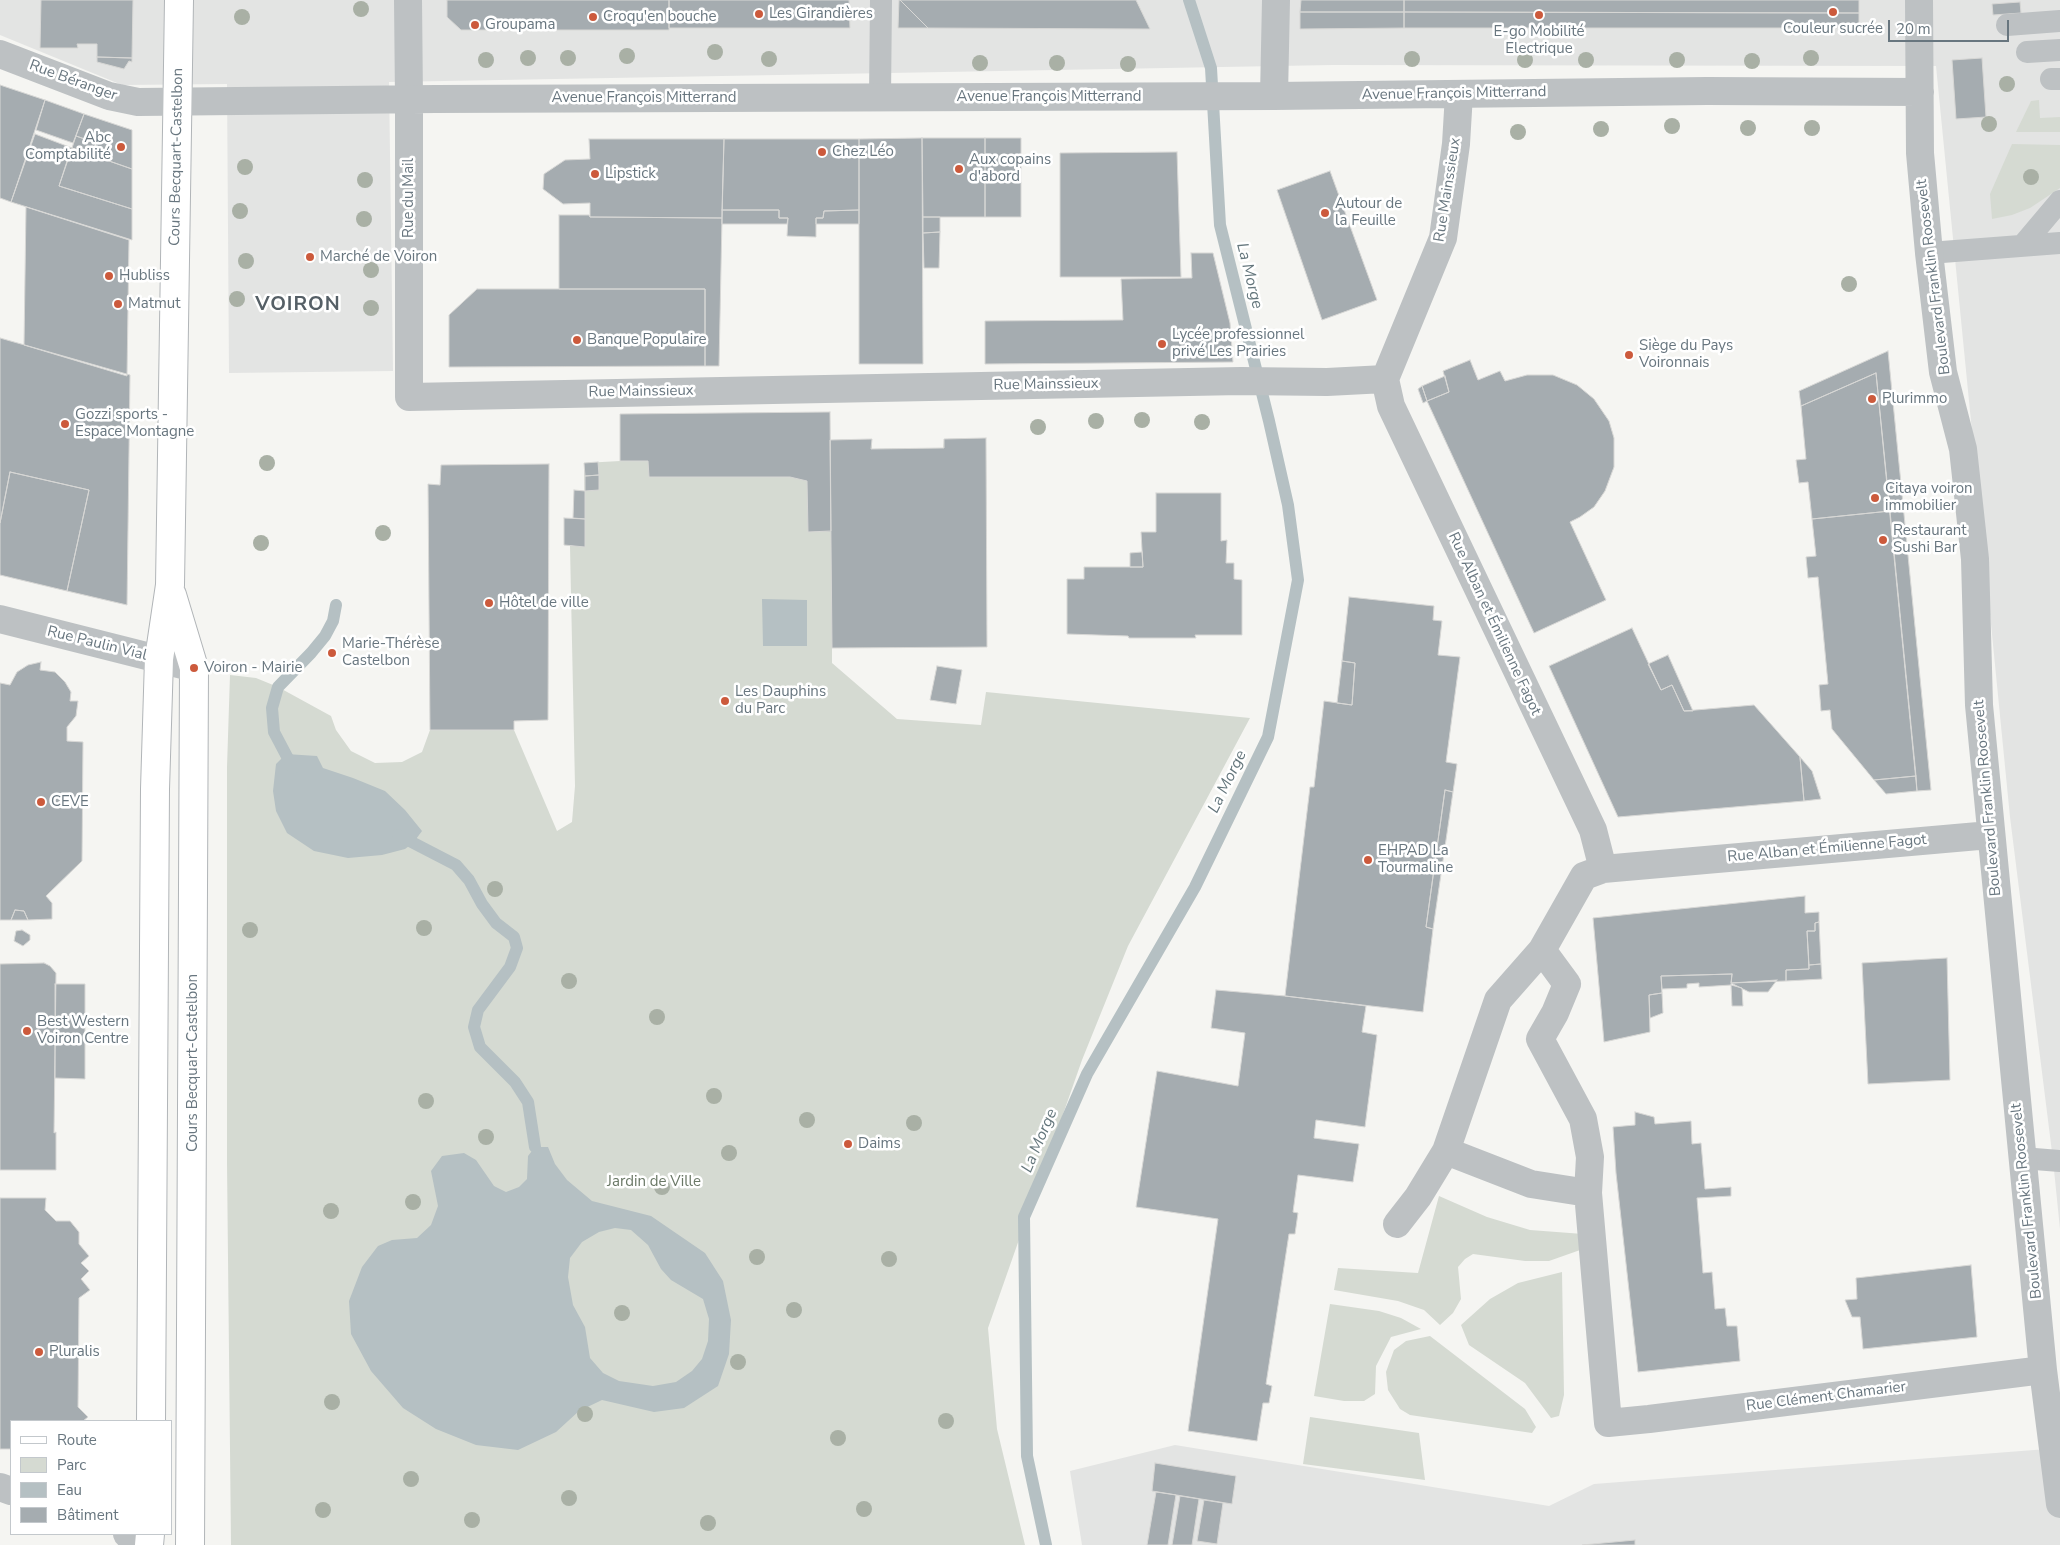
<!DOCTYPE html>
<html>
<head>
<meta charset="utf-8">
<style>
  body { margin:0 }
  #map { position:relative; width:2060px; height:1545px; overflow:hidden; background:#f5f5f2; font-family:"Nunito Sans",sans-serif }
  canvas { display:block }
  .legend { position:absolute; left:10px; top:1420px; width:162px; height:115px; box-sizing:border-box; background:#fff; border:1px solid #c3c8cc; margin:0; padding:6px 9px; list-style:none; font-size:15px; color:#68767f }
  .legend li { display:flex; align-items:center; gap:10px; height:25px }
  .legend b { width:25px; border:1px solid #c3c8cc }
  .scale { position:absolute; left:1888px; top:20px; width:121px; height:22px; box-sizing:border-box; border:2px solid #68767f; border-top:0; padding-left:6px; font-size:15px; line-height:18px; white-space:nowrap; color:#68767f; -webkit-text-stroke:4px #fff; paint-order:stroke }
</style>
</head>
<body>
<div id="map">
<canvas width="2060" height="1545"></canvas>
<ul class="legend">
<li><b style="height:6px;background:#fff"></b>Route</li>
<li><b style="height:14px;background:#d5dad2"></b>Parc</li>
<li><b style="height:14px;background:#b5c0c3"></b>Eau</li>
<li><b style="height:14px;background:#a5acb0"></b>Bâtiment</li>
</ul>
<div class="scale">20 m</div>
</div>
<script>
const g = document.querySelector('canvas').getContext('2d');
g.lineJoin = 'round';
function paint(path, color) { g.fillStyle = color; g.fill(path, 'evenodd'); }
const shape = rows => new Path2D(rows.map(r => 'M' + r).join(''));
function strokePath(path, color, width, dash) { g.strokeStyle = color; g.lineWidth = width; g.lineCap = dash ? 'butt' : 'round'; g.setLineDash(dash || []); g.stroke(path); }
function drawText(font, color, halo, rows, align = 'center') {
  g.font = font + ' "Nunito Sans",sans-serif'; g.lineWidth = 5; g.setLineDash([]); g.textBaseline = 'middle'; g.strokeStyle = halo; g.fillStyle = color; for (const [text, x, y, turn = 0] of rows) {
    g.save(); g.translate(x, y); g.rotate((+turn || 0) * Math.PI / 180); g.textAlign = isNaN(turn) ? turn : align; if (halo) g.strokeText(text, 0, 0); g.fillText(text, 0, 0); g.restore();
  }
}
const built = shape([
  [0,0,2060,0,2060,1229,2053,1160,2010,817,1936,66,1333,65,389,82,393,371,229,373,227,84,122,85,0,35],
  [1175,1445,1549,1506,1594,1484,2060,1448,2060,1545,1082,1545,1070,1471]
]);
const green = shape([
  [2039,100,2040,118,2060,117,2060,132,2016,132,2031,101],
  [2012,144,2060,145,2060,188,2030,208,2012,215,1992,219,1990,194],
  [830,412,830,440,872,439,872,449,943,448,944,439,986,438,987,647,832,648,832,663,897,719,981,725,986,692,1250,718,1128,946,1082,1060,988,1328,997,1429,1025,1545,231,1545,227,1163,227,767,230,675,256,678,278,687,331,716,336,730,351,751,375,763,402,762,422,752,430,730,514,730,557,831,572,822,575,786,570,546,585,546,584,463,620,461,620,414],
  [1439,1196,1487,1217,1530,1230,1583,1234,1583,1249,1549,1261,1525,1261,1473,1254,1465,1259,1458,1267,1461,1299,1453,1313,1440,1325,1424,1310,1398,1301,1334,1290,1338,1268,1418,1273],
  [1562,1272,1564,1395,1559,1416,1551,1418,1525,1383,1469,1345,1461,1325,1490,1299,1518,1283],
  [1330,1304,1379,1311,1401,1318,1421,1329,1391,1337,1376,1366,1375,1394,1364,1401,1344,1401,1314,1396],
  [1430,1336,1525,1409,1536,1427,1532,1433,1410,1415,1400,1409,1388,1390,1386,1372,1394,1350,1406,1341],
  [1310,1417,1419,1433,1425,1480,1303,1464]
]);
const water = shape([
  [762,599,807,600,807,646,763,646],
  [286,754,317,756,323,768,353,778,385,791,405,810,422,831,413,843,405,849,382,855,348,858,314,851,287,833,276,811,273,791,276,764],
  [535,1147,548,1147,555,1164,567,1180,592,1201,651,1216,705,1253,723,1281,731,1320,729,1354,718,1386,684,1408,654,1412,602,1400,579,1411,556,1432,518,1450,476,1445,436,1429,403,1408,371,1371,351,1334,349,1301,362,1267,378,1246,392,1240,417,1238,431,1225,438,1206,431,1171,442,1156,464,1153,476,1160,494,1186,506,1192,519,1187,527,1179,528,1156],
  [615,1228,631,1230,648,1245,661,1269,671,1280,703,1299,709,1319,708,1341,702,1359,692,1371,676,1382,653,1386,619,1381,603,1373,590,1358,585,1327,573,1305,568,1277,570,1258,582,1242,599,1232]
]);
const stream = shape([
  [293,768,274,732,272,708,278,687,311,653,325,636,333,621,336,605],
  [398,835,456,865,469,880,482,904,496,923,514,937,517,948,510,967,478,1010,474,1027,480,1047,515,1082,528,1102,535,1147],
  [1046,1545,1027,1456,1024,1217,1087,1074,1195,887,1268,737,1298,580,1288,505,1269,421,1220,225,1211,68,1189,0]
]);
const building = shape([
  [41,0,133,0,132,58,97,57,97,44,77,44,78,48,40,48,41,0],
  [447,0,669,0,669,30,461,30,447,17,447,0],
  [669,0,849,0,850,28,669,28,669,0],
  [899,0,900,0,928,28,898,28,899,0],
  [900,0,1136,0,1150,29,928,28,900,0],
  [1301,0,1404,0,1404,12,1300,12,1301,0],
  [1404,0,1859,0,1859,13,1404,12,1404,0],
  [2020,2,2021,13,1993,15,1992,4,2020,2],
  [1300,12,1404,12,1404,28,1300,29,1300,12],
  [1404,12,1859,13,1859,28,1404,28,1404,12],
  [97,57,132,58,132,62,129,61,124,69,97,62,97,57],
  [1982,58,1986,117,1956,119,1952,60,1982,58],
  [0,85,45,100,11,202,0,198,0,85],
  [45,100,84,114,73,143,36,130,45,100],
  [84,114,132,130,132,169,92,155,96,143,76,136,84,114],
  [35,134,72,148,59,186,132,209,132,240,11,202,35,134],
  [76,136,96,143,92,155,72,148,76,136],
  [922,138,985,138,985,217,923,217,922,138],
  [922,138,923,364,859,364,859,139,922,138],
  [985,138,1021,138,1021,217,985,217,985,138],
  [589,139,724,139,722,218,590,217,590,203,563,204,543,189,544,174,565,160,590,159,589,139],
  [724,139,859,139,859,210,824,211,823,218,816,218,816,237,787,236,788,218,779,218,779,210,722,210,724,139],
  [72,148,86,153,83,160,69,155,72,148],
  [1177,152,1181,277,1060,277,1060,153,1177,152],
  [86,153,132,169,132,209,59,186,69,155,83,160,86,153],
  [1330,171,1377,300,1322,320,1277,190,1330,171],
  [26,207,129,240,127,376,24,345,26,207],
  [722,210,779,210,779,218,788,218,787,224,722,224,722,210],
  [859,210,859,224,816,224,816,218,823,218,824,211,859,210],
  [559,215,589,215,590,217,722,218,719,366,705,366,705,289,559,289,559,215],
  [923,217,940,217,940,232,923,233,923,217],
  [940,232,939,268,924,268,923,233,940,232],
  [1191,253,1213,253,1230,323,1233,362,985,364,985,321,1123,320,1121,279,1192,278,1191,253],
  [477,289,705,289,705,366,449,367,449,315,477,289],
  [0,338,130,375,127,605,67,591,89,490,10,472,0,523,0,338],
  [1888,351,1931,790,1917,791,1876,373,1801,406,1799,391,1888,351],
  [1470,360,1478,380,1500,371,1505,381,1527,375,1553,375,1577,385,1594,399,1609,421,1614,438,1614,467,1605,491,1594,507,1580,517,1570,522,1606,600,1534,633,1427,401,1449,392,1443,371,1470,360],
  [1876,373,1890,511,1812,519,1808,482,1799,483,1796,460,1806,459,1801,406,1876,373],
  [1445,376,1449,392,1427,401,1422,386,1445,376],
  [1422,386,1427,401,1423,403,1418,389,1422,386],
  [830,412,831,531,808,532,807,481,790,477,649,477,648,461,620,461,620,414,830,412],
  [986,438,987,647,832,648,830,440,872,439,871,449,944,448,944,439,986,438],
  [598,462,599,475,585,476,584,463,598,462],
  [549,464,548,720,514,721,514,730,430,730,428,484,440,485,441,465,549,464],
  [10,472,89,490,67,591,0,575,0,523,10,472],
  [599,475,599,490,585,491,585,476,599,475],
  [574,490,585,491,585,519,573,518,574,490],
  [1156,493,1221,493,1221,541,1227,540,1226,563,1234,563,1234,579,1242,580,1242,635,1195,635,1196,638,1129,638,1128,636,1067,634,1067,579,1084,579,1084,567,1143,567,1141,532,1156,532,1156,493],
  [1890,511,1916,776,1874,780,1832,729,1830,710,1821,711,1819,685,1828,684,1818,577,1808,578,1806,557,1816,556,1812,519,1890,511],
  [564,518,585,519,585,547,564,545,564,518],
  [1142,552,1143,567,1130,567,1130,553,1142,552],
  [1349,597,1434,606,1433,620,1442,621,1438,655,1460,657,1446,762,1457,764,1453,792,1445,790,1426,927,1433,929,1423,1012,1285,996,1310,787,1314,787,1324,701,1352,705,1355,663,1342,661,1349,597],
  [1632,628,1661,690,1672,685,1684,711,1754,705,1800,757,1804,801,1618,817,1549,666,1632,628],
  [1668,655,1693,711,1684,711,1672,685,1661,690,1648,664,1668,655],
  [1342,661,1355,663,1352,705,1337,703,1342,661],
  [41,662,40,670,55,672,65,682,71,692,70,701,78,701,76,716,67,727,67,741,83,742,82,861,46,896,52,903,52,919,28,920,24,911,15,910,11,920,0,920,0,683,10,685,17,672,28,665,41,662],
  [937,666,962,670,956,704,930,700,937,666],
  [1800,757,1812,771,1821,799,1804,801,1800,757],
  [1916,776,1917,791,1886,794,1874,780,1916,776],
  [1445,790,1453,792,1433,929,1426,927,1445,790],
  [1805,896,1805,913,1819,912,1819,922,1815,923,1815,931,1807,931,1809,969,1786,970,1786,981,1731,983,1732,974,1661,976,1662,993,1649,995,1650,1032,1604,1042,1593,918,1805,896],
  [15,910,24,911,28,920,11,920,15,910],
  [1819,922,1821,964,1809,965,1807,931,1815,931,1815,923,1819,922],
  [22,930,30,935,30,940,23,946,14,941,16,931,22,930],
  [1947,958,1950,1080,1868,1084,1862,963,1947,958],
  [44,963,50,966,56,973,54,1133,56,1132,56,1170,0,1170,0,964,44,963],
  [1821,964,1822,979,1786,981,1786,970,1809,969,1809,965,1821,964],
  [1732,974,1731,985,1699,987,1699,983,1687,984,1687,988,1662,989,1661,976,1732,974],
  [1777,980,1768,992,1749,992,1731,983,1777,980],
  [55,984,85,984,85,1079,55,1078,55,984],
  [1731,985,1742,988,1743,1006,1732,1006,1731,985],
  [1216,990,1285,996,1366,1006,1362,1032,1377,1035,1365,1127,1316,1120,1314,1138,1359,1144,1353,1182,1298,1175,1293,1212,1298,1213,1295,1234,1289,1234,1266,1384,1272,1386,1269,1403,1263,1403,1257,1441,1188,1431,1218,1219,1136,1207,1157,1071,1238,1086,1245,1033,1211,1028,1216,990],
  [1662,993,1663,1013,1650,1018,1649,995,1662,993],
  [1635,1112,1654,1117,1655,1124,1691,1121,1692,1144,1701,1143,1705,1189,1731,1187,1731,1196,1697,1198,1703,1273,1712,1272,1715,1309,1725,1308,1727,1326,1737,1326,1740,1361,1638,1372,1616,1173,1613,1127,1635,1125,1635,1112],
  [0,1198,46,1198,45,1210,56,1221,70,1221,79,1232,79,1244,89,1256,81,1263,89,1271,81,1279,90,1290,79,1298,78,1407,88,1417,83,1421,11,1421,11,1449,0,1449,0,1198],
  [1971,1265,1977,1337,1863,1349,1860,1317,1852,1317,1845,1300,1857,1299,1856,1278,1971,1265],
  [1155,1463,1236,1476,1232,1504,1152,1491,1155,1463],
  [1156,1492,1176,1495,1168,1545,1147,1545,1156,1492],
  [1180,1496,1199,1499,1192,1545,1172,1545,1180,1496],
  [1204,1500,1223,1503,1217,1544,1197,1541,1204,1500],
  [1635,1540,1635,1545,1582,1545,1635,1540]
]);
const service = shape([
  [2007,25,2060,21],
  [2027,52,2060,50],
  [2051,79,2060,79],
  [880,97,881,0],
  [2022,246,2060,201],
  [1929,253,2060,243],
  [2022,1158,2060,1161]
]);
const pedestrian = shape([
  [408,0,409,99]
]);
const minor = shape([
  [1919,0,1920,153,1929,253,1943,372,1963,449,1975,559,1979,705,2043,1370,2060,1504],
  [0,54,109,96,138,102,436,99,1274,96,1707,91,1920,92],
  [1274,96,1276,0],
  [409,99,409,397,1241,381,1327,382,1385,379],
  [1385,379,1391,406,1593,830,1603,869],
  [1385,379,1443,238,1456,144,1459,94],
  [0,619,194,668],
  [1446,1151,1531,1184,1588,1193,1590,1157,1583,1119,1540,1039,1555,1013,1567,984,1542,950],
  [1588,1193,1608,1423,1649,1419,2043,1370],
  [1397,1224,1418,1197,1446,1151,1498,1000,1542,950,1584,876,1603,869,1990,835]
]);
const tertiary = shape([
  [0,1487,11,1491],
  [127,1534,146,1545]
]);
const primary = shape([
  [172,595,194,668,190,1545],
  [151,1421,155,789,159,659,170,585,179,0],
  [149,1545,150,1534]
]);
const trees = [
  [361,9],
  [242,17],
  [715,52],
  [627,56],
  [528,58],
  [568,58],
  [1811,58],
  [769,59],
  [1412,59],
  [486,60],
  [1525,60],
  [1586,60],
  [1677,60],
  [1752,61],
  [980,63],
  [1057,63],
  [1128,64],
  [2007,84],
  [1989,124],
  [1672,126],
  [1748,128],
  [1812,128],
  [1601,129],
  [1518,132],
  [245,167],
  [2031,177],
  [365,180],
  [240,211],
  [364,219],
  [246,261],
  [371,270],
  [1849,284],
  [237,299],
  [371,308],
  [1142,420],
  [1096,421],
  [1202,422],
  [1038,427],
  [267,463],
  [383,533],
  [261,543],
  [495,889],
  [424,928],
  [250,930],
  [569,981],
  [657,1017],
  [714,1096],
  [426,1101],
  [807,1120],
  [914,1123],
  [486,1137],
  [729,1153],
  [662,1187],
  [413,1202],
  [331,1211],
  [757,1257],
  [889,1259],
  [794,1310],
  [622,1313],
  [738,1362],
  [332,1402],
  [585,1414],
  [946,1421],
  [838,1438],
  [411,1479],
  [569,1498],
  [864,1509],
  [323,1510],
  [472,1520],
  [708,1523]
];
const markers = [
  [1833,12,5,"#cc5a3c"],
  [759,14,5,"#cc5a3c"],
  [1539,15,5,"#cc5a3c"],
  [593,17,5,"#cc5a3c"],
  [475,25,5,"#cc5a3c"],
  [121,147,5,"#cc5a3c"],
  [822,152,5,"#cc5a3c"],
  [959,169,5,"#cc5a3c"],
  [595,174,5,"#cc5a3c"],
  [1325,213,5,"#cc5a3c"],
  [310,257,5,"#cc5a3c"],
  [109,276,5,"#cc5a3c"],
  [118,304,5,"#cc5a3c"],
  [577,340,5,"#cc5a3c"],
  [1162,344,5,"#cc5a3c"],
  [1629,355,5,"#cc5a3c"],
  [1872,399,5,"#cc5a3c"],
  [65,424,5,"#cc5a3c"],
  [1875,498,5,"#cc5a3c"],
  [1883,540,5,"#cc5a3c"],
  [489,603,5,"#cc5a3c"],
  [332,653,5,"#cc5a3c"],
  [194,668,5,"#cc5a3c"],
  [725,701,5,"#cc5a3c"],
  [41,802,5,"#cc5a3c"],
  [1368,860,5,"#cc5a3c"],
  [27,1031,5,"#cc5a3c"],
  [848,1144,5,"#cc5a3c"],
  [39,1352,5,"#cc5a3c"]
];
const poiNames = [
  ["Les Girandières",769,14],
  ["Croqu'en bouche",603,17],
  ["Groupama",485,25],
  ["Couleur sucrée",1833,29,"center"],
  ["E-go Mobilité",1539,32,"center"],
  ["Electrique",1539,49,"center"],
  ["Abc",111,138,"right"],
  ["Comptabilité",111,155,"right"],
  ["Chez Léo",832,152],
  ["Aux copains",969,160],
  ["d'abord",969,177],
  ["Lipstick",605,174],
  ["Autour de",1335,204],
  ["la Feuille",1335,221],
  ["Marché de Voiron",320,257],
  ["Hubliss",119,276],
  ["Matmut",128,304],
  ["Lycée professionnel",1172,335],
  ["privé Les Prairies",1172,352],
  ["Banque Populaire",587,340],
  ["Siège du Pays",1639,346],
  ["Voironnais",1639,363],
  ["Plurimmo",1882,399],
  ["Gozzi sports -",75,415],
  ["Espace Montagne",75,432],
  ["Citaya voiron",1885,489],
  ["immobilier",1885,506],
  ["Restaurant",1893,531],
  ["Sushi Bar",1893,548],
  ["Hôtel de ville",499,603],
  ["Marie-Thérèse",342,644],
  ["Castelbon",342,661],
  ["Voiron - Mairie",204,668],
  ["Les Dauphins",735,692],
  ["du Parc",735,709],
  ["CEVE",51,802],
  ["EHPAD La",1378,851],
  ["Tourmaline",1378,868],
  ["Best Western",37,1022],
  ["Voiron Centre",37,1039],
  ["Daims",858,1144],
  ["Pluralis",49,1352]
];
const streetNames = [
  ["Rue Béranger",73,81,20],
  ["Avenue François Mitterrand",1454,94,-1],
  ["Avenue François Mitterrand",1049,97],
  ["Avenue François Mitterrand",644,98],
  ["Cours Becquart-Castelbon",177,157,-89],
  ["Rue Mainssieux",1448,190,-81],
  ["Rue du Mail",409,198,-90],
  ["Boulevard Franklin Roosevelt",1934,277,-97],
  ["Rue Mainssieux",1046,385,-1],
  ["Rue Mainssieux",641,392,-1],
  ["Rue Alban et Émilienne Fagot",1494,624,65],
  ["Rue Paulin Vial",97,644,14],
  ["Boulevard Franklin Roosevelt",1988,798,-95],
  ["Rue Alban et Émilienne Fagot",1827,849,-5],
  ["Cours Becquart-Castelbon",193,1063,-90],
  ["Boulevard Franklin Roosevelt",2027,1201,-96],
  ["Rue Clément Chamarier",1826,1397,-7]
];
const parkNames = [
  ["Jardin de Ville",654,1182]
];
const waterNames = [
  ["La Morge",1249,276,76],
  ["La Morge",1228,782,-64],
  ["La Morge",1040,1141,-67]
];
const districtNames = [
  ["VOIRON",298,305]
];
paint(built, '#e3e4e3');
paint(green, '#d5dad2');
paint(water, '#b5c0c3');
strokePath(stream, '#b5c0c3', 12);
paint(building, '#a5acb0');
strokePath(building, '#d7d7d5', 1);
strokePath(primary, '#b1b5b8', 30);
strokePath(service, '#bdc1c3', 22);
strokePath(pedestrian, '#bdc1c3', 28);
strokePath(minor, '#bdc1c3', 28);
strokePath(tertiary, '#bdc1c3', 28);
strokePath(primary, '#fff', 28);
g.fillStyle = '#a9b0a5';
for (const [x, y] of trees) { g.beginPath(); g.arc(x, y, 8, 0, 2 * Math.PI); g.fill(); }
for (const [x, y, r, color] of markers) { const dot = new Path2D(); dot.arc(x, y, r, 0, 2 * Math.PI); g.fillStyle = color; g.fill(dot); strokePath(dot, '#fff', 2); }
drawText('15px', '#68767f', '#fff', poiNames, 'left');
drawText('15px', '#68767f', '#fff', streetNames);
drawText('15px', '#6a7866', '#fff', parkNames);
drawText('italic 16px', '#64767c', '#fff', waterNames);
g.letterSpacing = '1px';
drawText('bold 20px', '#555f66', '#fff', districtNames);
g.letterSpacing = '0px';
</script>
</body>
</html>
